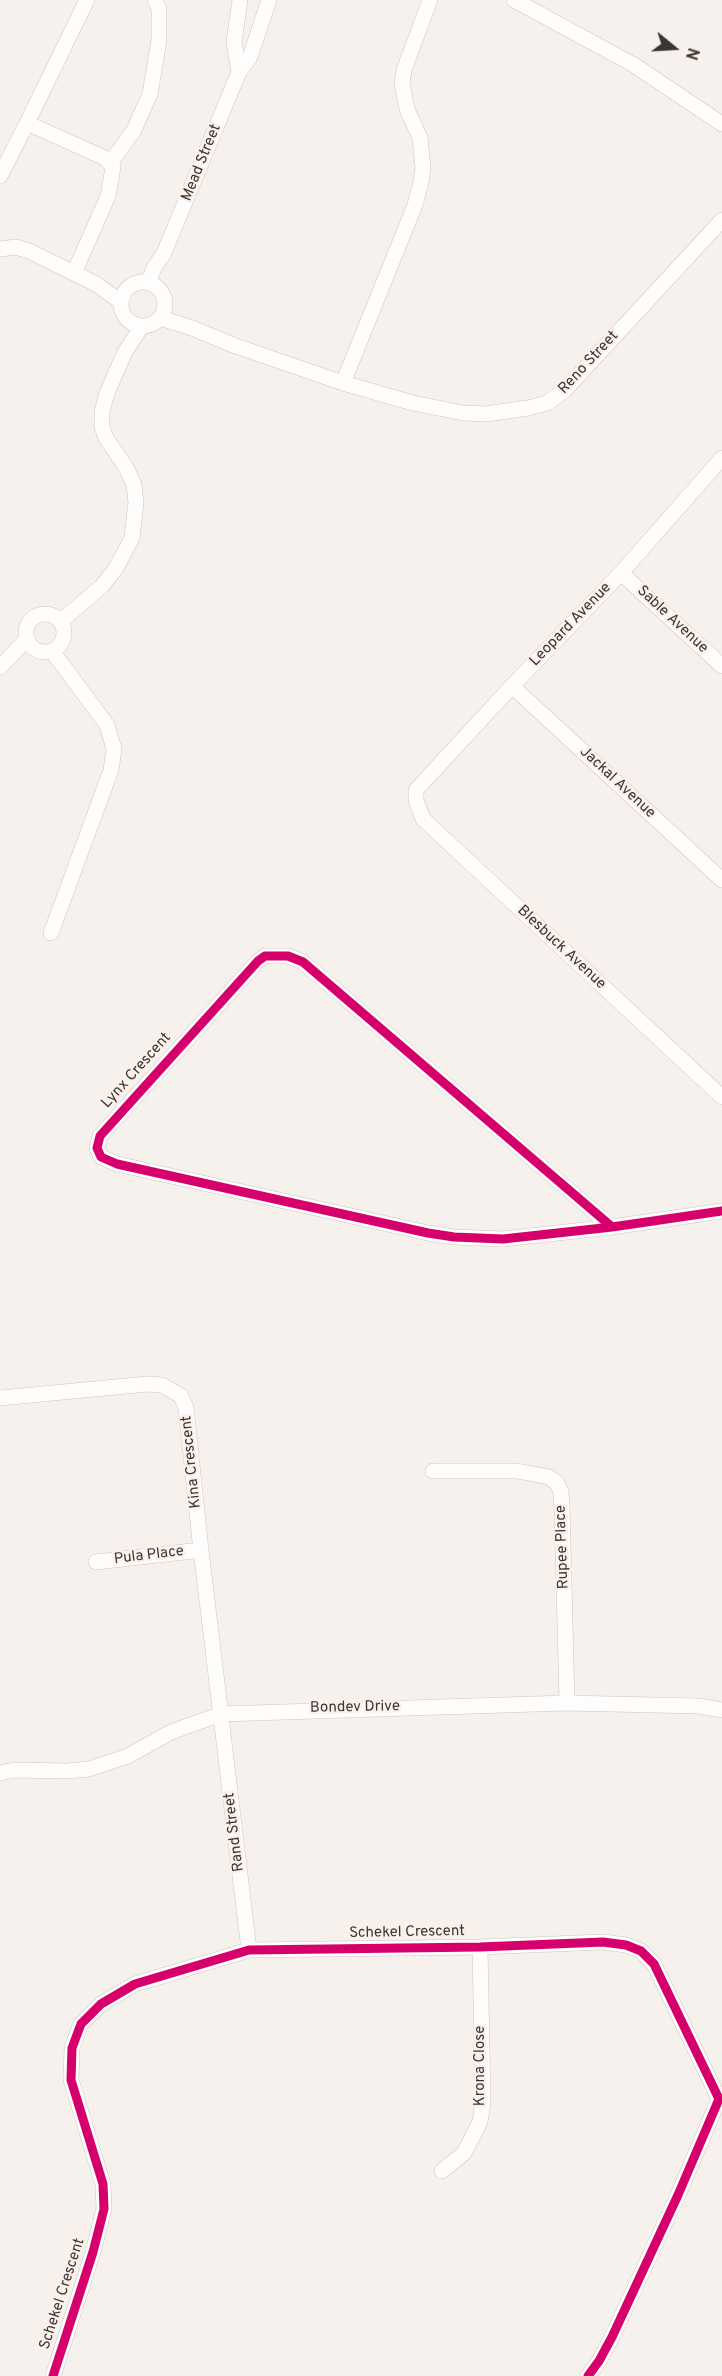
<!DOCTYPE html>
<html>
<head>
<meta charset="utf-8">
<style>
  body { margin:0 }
  #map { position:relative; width:722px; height:2376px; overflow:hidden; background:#f7f1ee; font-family:Overpass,sans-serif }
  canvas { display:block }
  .north { position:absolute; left:644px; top:18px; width:60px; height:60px; -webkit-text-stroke:4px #fbf0ea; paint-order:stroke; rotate:108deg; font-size:16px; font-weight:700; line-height:24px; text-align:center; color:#3a3533 }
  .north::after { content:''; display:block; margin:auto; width:21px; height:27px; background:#3a3533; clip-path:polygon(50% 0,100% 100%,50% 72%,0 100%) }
</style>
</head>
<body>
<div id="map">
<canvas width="722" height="2376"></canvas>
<div class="north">N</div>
</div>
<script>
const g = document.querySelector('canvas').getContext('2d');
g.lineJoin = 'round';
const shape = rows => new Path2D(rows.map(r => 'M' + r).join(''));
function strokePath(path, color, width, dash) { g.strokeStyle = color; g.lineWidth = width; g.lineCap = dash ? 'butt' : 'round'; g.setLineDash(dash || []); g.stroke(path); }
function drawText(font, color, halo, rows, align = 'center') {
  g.font = font + ' Overpass,sans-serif'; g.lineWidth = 5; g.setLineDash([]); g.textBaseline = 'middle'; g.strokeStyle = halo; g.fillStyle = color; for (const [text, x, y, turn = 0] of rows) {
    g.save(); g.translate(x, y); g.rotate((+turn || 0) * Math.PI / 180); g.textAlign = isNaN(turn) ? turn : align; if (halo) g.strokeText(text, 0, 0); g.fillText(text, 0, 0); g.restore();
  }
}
const street = shape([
  [514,0,634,65,722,124],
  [239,72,234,42,240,0],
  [111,162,134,130,150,94,159,40,159,9,155,0],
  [0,176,27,123],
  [0,249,16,247,29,251,96,284,121,302],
  [74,273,108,196,113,167,105,158,27,123,87,0],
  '121 304a22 22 0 1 1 44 0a22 22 0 1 1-44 0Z',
  [148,283,154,268,164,253,239,72,250,57,269,0],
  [160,318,192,328,233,345,343,383,413,403,463,413,486,414,528,408,547,403,564,391,722,220],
  [343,383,415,205,421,182,423,168,420,138,407,109,402,84,404,70,430,0],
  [722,458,621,573,512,686,416,790,416,800,423,819,722,1097],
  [621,573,722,666],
  '26 633a19 19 0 1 1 38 0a19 19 0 1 1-38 0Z',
  [61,621,102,586,116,568,132,538,136,502,134,485,127,469,106,438,102,427,102,412,107,393,125,352,142,326],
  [0,667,27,639],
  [512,686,722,880],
  [51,933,111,770,114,749,107,725,52,651],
  [612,1227,303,962,288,956,265,956,258,961,100,1136,97,1148,101,1157,117,1164,428,1233,454,1237,503,1239,612,1227,722,1211],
  [0,1398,147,1384,162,1385,181,1396,186,1408,201,1550,249,1950],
  [433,1471,517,1471,549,1477,557,1483,561,1492,562,1507,567,1703],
  [96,1562,201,1550],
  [0,1773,14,1770,67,1771,89,1769,128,1756,171,1732,221,1714,567,1703,699,1706,722,1710],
  [442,2171,464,2153,480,2122,483,2102,480,1947],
  [53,2376,93,2252,104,2209,103,2184,71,2080,72,2048,81,2024,101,2004,135,1984,249,1950,480,1947,603,1942,626,1945,641,1951,654,1964,719,2099,678,2195,612,2337,599,2361,588,2376]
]);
const cycleway = shape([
  [612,1227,303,962,288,956,265,956,258,961,100,1136,97,1148,101,1157,117,1164,428,1233,454,1237,503,1239,612,1227,722,1211],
  [53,2376,93,2252,104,2209,103,2184,71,2080,72,2048,81,2024,101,2004,135,1984,249,1950,480,1947,603,1942,626,1945,641,1951,654,1964,719,2099,678,2195,612,2337,599,2361,588,2376]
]);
const streetNames = [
  ["Mead Street",202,163,-68],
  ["Reno Street",589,363,-47],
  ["Sable Avenue",672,620,43],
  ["Leopard Avenue",571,625,-46],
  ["Jackal Avenue",617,783,43],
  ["Blesbuck Avenue",561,948,43],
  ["Lynx Crescent",137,1071,-48],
  ["Kina Crescent",192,1462,-96],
  ["Rupee Place",563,1547,-92],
  ["Pula Place",149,1556,-7],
  ["Bondev Drive",355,1708,-1],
  ["Rand Street",235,1832,-97],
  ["Schekel Crescent",407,1933,-1],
  ["Krona Close",481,2066,-90],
  ["Schekel Crescent",63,2294,-72]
];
strokePath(street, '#cac6c3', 16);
strokePath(street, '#fefdfc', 15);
strokePath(cycleway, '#d6006c', 9);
drawText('15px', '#3a3533', '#fbf0ea', streetNames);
</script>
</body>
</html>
